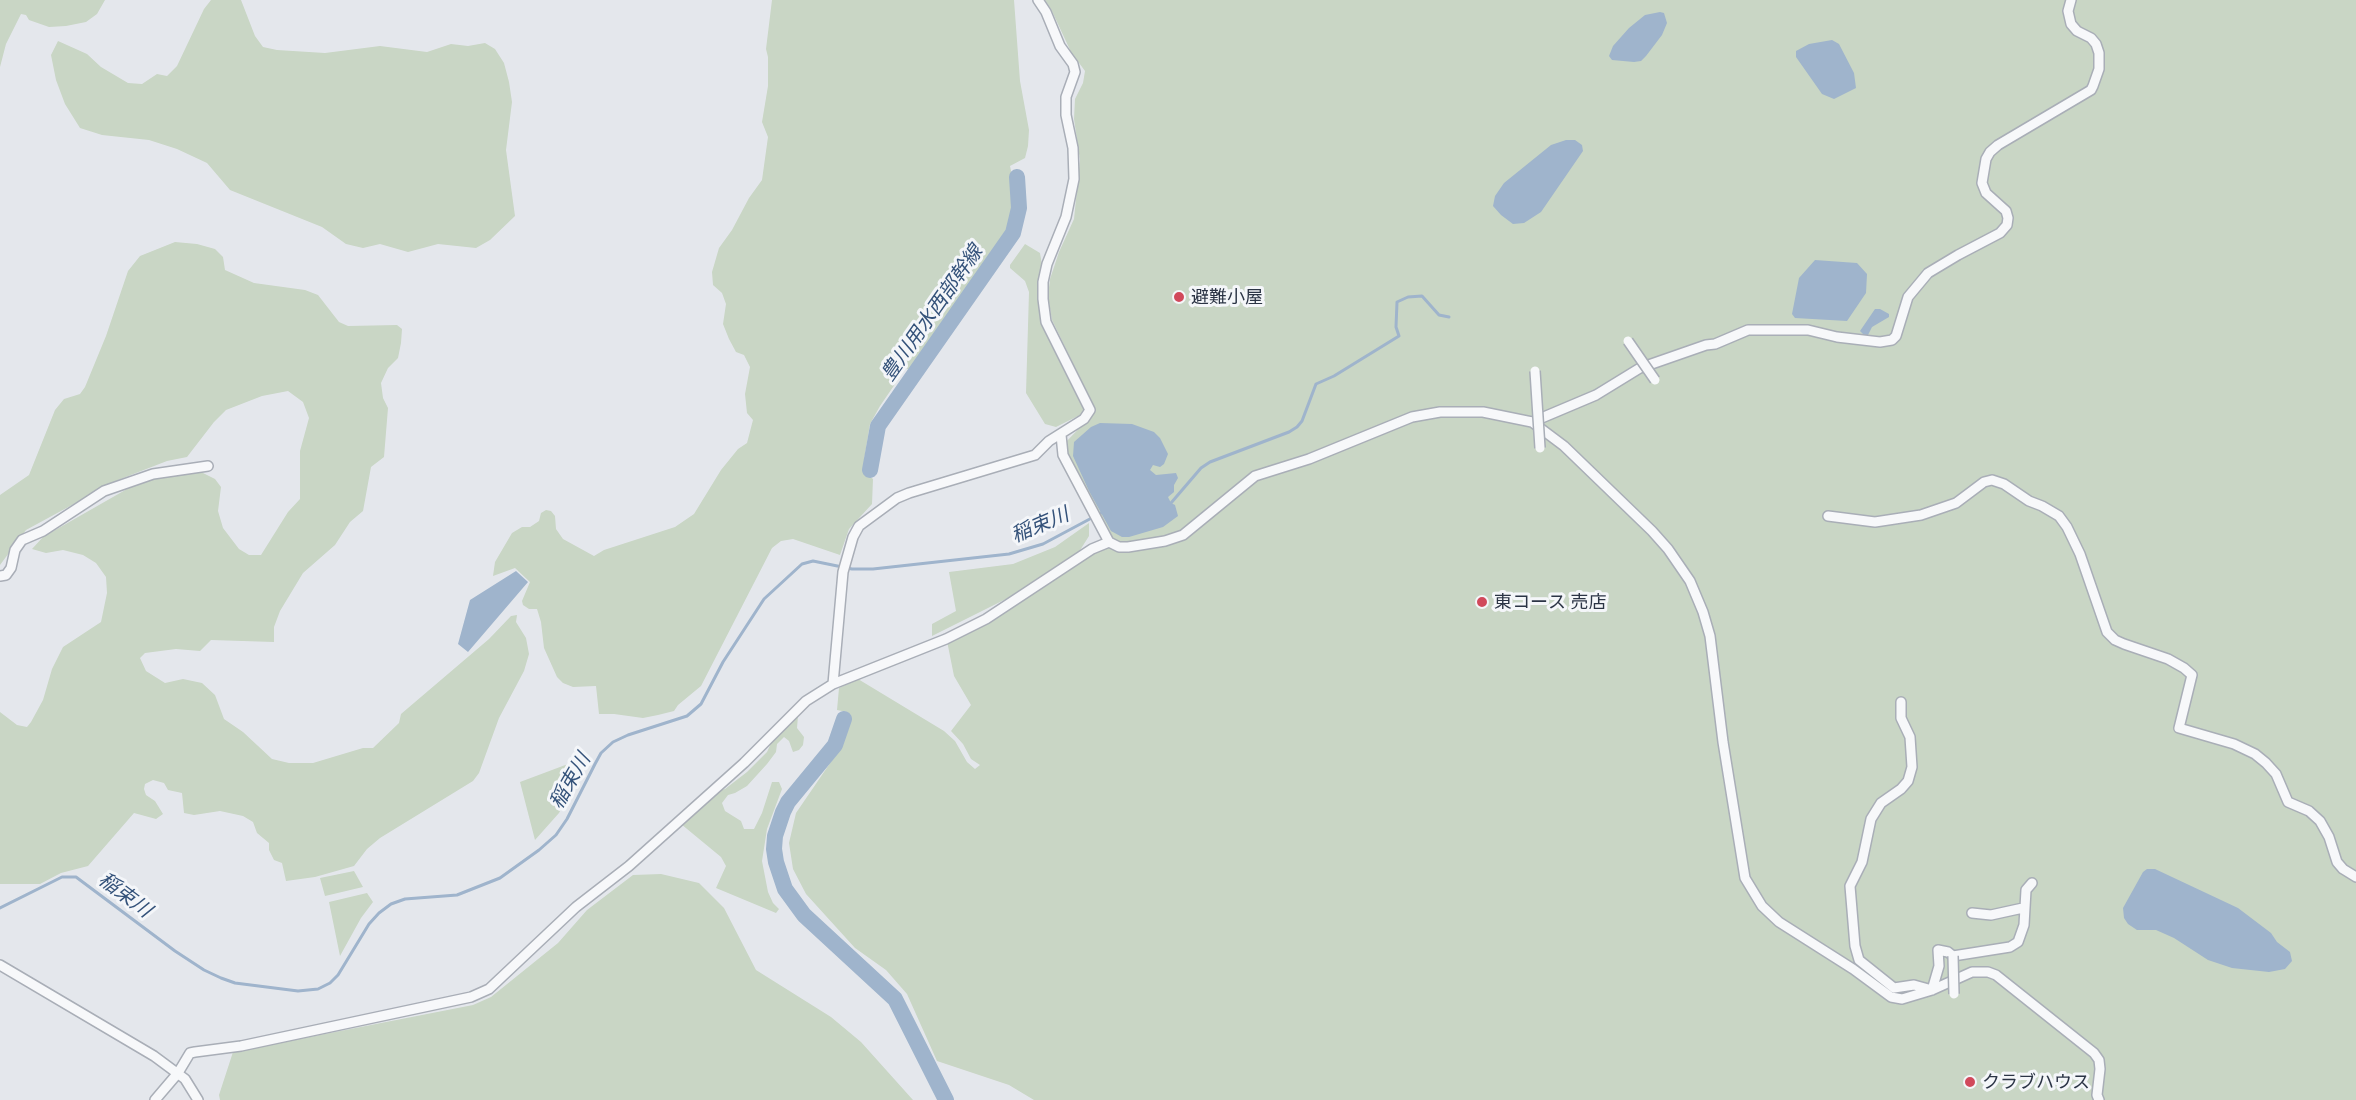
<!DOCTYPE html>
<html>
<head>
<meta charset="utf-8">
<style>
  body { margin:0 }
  canvas { display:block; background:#e4e7ec }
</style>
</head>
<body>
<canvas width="2356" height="1100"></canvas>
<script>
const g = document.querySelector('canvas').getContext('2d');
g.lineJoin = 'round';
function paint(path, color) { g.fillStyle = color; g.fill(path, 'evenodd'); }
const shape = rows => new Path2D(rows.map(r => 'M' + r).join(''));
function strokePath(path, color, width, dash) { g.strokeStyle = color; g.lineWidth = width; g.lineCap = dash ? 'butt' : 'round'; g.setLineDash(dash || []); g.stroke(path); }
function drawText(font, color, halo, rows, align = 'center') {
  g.font = font + ' "Golos Text","Noto Sans JP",sans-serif'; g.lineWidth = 6; g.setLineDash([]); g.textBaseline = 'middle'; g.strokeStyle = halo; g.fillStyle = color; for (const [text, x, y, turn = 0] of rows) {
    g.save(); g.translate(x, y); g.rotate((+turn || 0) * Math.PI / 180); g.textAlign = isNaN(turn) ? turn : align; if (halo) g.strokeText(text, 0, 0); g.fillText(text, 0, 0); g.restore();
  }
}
const green = shape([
  [0,0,105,0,97,14,86,22,66,26,49,27,29,20,26,15,21,14,6,44,0,67],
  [211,0,241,0,255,36,263,47,277,50,325,53,380,46,427,52,451,44,468,46,485,43,495,49,504,63,509,82,512,102,506,150,515,216,490,240,476,248,438,244,408,252,380,244,363,248,346,244,322,227,230,190,207,163,177,149,149,140,102,135,80,128,65,104,56,80,51,55,58,41,87,54,101,67,128,83,142,84,157,74,167,76,177,66,204,9],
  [772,0,1014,0,1020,81,1029,130,1028,146,1025,158,1010,166,1017,200,1015,219,1008,237,912,372,906,368,880,406,870,424,864,460,867,474,873,479,872,504,849,529,840,555,793,539,781,541,772,548,701,686,678,705,674,711,658,715,643,718,614,714,599,714,596,686,573,687,563,683,557,677,544,648,541,622,537,609,529,609,523,605,522,601,530,582,515,568,493,576,495,562,512,533,522,527,530,527,539,521,541,513,546,510,551,511,555,516,556,529,563,539,594,556,604,550,675,527,694,514,721,470,738,449,747,443,753,420,747,413,745,394,750,367,744,355,736,352,729,339,723,324,726,304,722,293,713,285,712,272,719,248,732,230,749,198,762,180,768,137,762,122,768,86,768,57,766,49],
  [1045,0,2356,0,2356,1100,1034,1100,1009,1085,937,1061,907,994,886,970,855,948,806,894,793,869,789,843,796,813,837,753,849,728,847,712,837,710,839,688,858,679,944,731,955,741,967,762,975,769,980,765,971,759,963,744,951,731,971,705,954,676,947,641,1094,552,1110,548,1110,534,1063,445,1096,411,1052,320,1048,296,1050,279,1059,252,1074,219,1080,160,1074,119,1075,99,1083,83,1085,71,1071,52,1051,9],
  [175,242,197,244,215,249,223,257,225,270,254,283,305,290,318,295,339,322,348,326,397,325,402,329,401,343,398,358,388,368,381,383,383,398,388,408,384,457,371,467,363,511,350,522,335,545,303,573,280,611,274,627,274,642,211,640,200,651,176,649,145,653,140,658,146,671,165,683,183,679,202,683,215,695,224,719,243,732,272,759,289,763,313,763,363,748,373,748,399,723,401,714,489,639,511,616,517,615,516,622,526,638,529,654,524,671,499,718,479,773,473,781,380,838,367,849,354,866,315,877,286,881,282,863,274,860,269,850,269,843,257,833,253,822,243,816,220,811,194,815,184,813,182,793,168,790,164,783,153,780,145,784,144,789,146,795,155,801,163,814,156,819,134,813,88,866,61,873,40,884,0,884,0,712,17,725,27,727,31,722,43,700,52,669,63,647,101,622,107,593,106,577,96,563,83,555,63,550,46,553,32,549,43,537,127,489,150,478,201,472,215,479,221,487,218,511,223,528,239,549,249,555,261,555,288,512,300,499,300,451,309,418,303,402,288,391,262,396,226,410,214,422,187,457,167,461,118,480,26,530,0,565,0,495,29,475,55,410,64,399,80,394,85,387,106,336,128,271,140,256],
  [1025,244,1040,253,1042,265,1039,280,1039,300,1085,407,1080,415,1056,427,1045,424,1026,393,1029,292,1025,281,1010,268,1010,265],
  [1089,523,1089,536,1077,555,1006,599,932,636,932,624,956,611,949,572,1013,564,1055,547],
  [792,716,798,716,797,728,804,737,803,745,799,750,793,752,789,741,784,737,777,744,776,752,767,764,747,786,735,793,728,795,722,803,725,811,741,821,744,829,754,829,762,813,772,782,779,782,782,789,767,829,762,861,768,892,773,903,779,909,776,913,716,888,726,866,721,857,681,824,716,791,725,789,747,772,767,752,773,739],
  [568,764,579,775,574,785,559,813,535,840,520,782],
  [354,871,363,887,325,896,320,878],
  [661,874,699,883,724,908,756,970,831,1017,861,1042,913,1100,220,1100,219,1095,233,1052,473,1005,491,997,558,943,587,910,633,875],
  [367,893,373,902,361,918,340,956,329,902]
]);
const water = shape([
  [1660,12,1664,13,1667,23,1662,35,1646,56,1641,61,1634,62,1612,60,1609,56,1613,46,1629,28,1645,15],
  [1832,40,1839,44,1854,73,1856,88,1834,99,1822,94,1796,57,1796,51,1809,44],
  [1566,140,1575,140,1582,145,1583,151,1541,212,1524,223,1513,224,1501,215,1493,206,1495,196,1504,183,1551,145],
  [1815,260,1857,263,1867,274,1866,293,1847,321,1795,318,1792,314,1799,278],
  [1875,309,1880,309,1889,314,1889,317,1872,327,1868,335,1864,335,1860,331],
  [1100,423,1132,424,1154,432,1160,438,1168,454,1164,464,1160,467,1153,465,1150,470,1156,475,1176,473,1178,478,1174,485,1174,492,1168,497,1171,503,1175,505,1178,516,1163,527,1129,537,1122,537,1111,531,1089,491,1073,456,1074,442,1091,427],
  [516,571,528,582,468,652,458,644,470,600],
  [2147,869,2155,869,2238,908,2271,933,2277,942,2290,952,2292,961,2285,969,2269,972,2232,968,2208,960,2174,938,2156,930,2137,930,2128,924,2124,918,2123,908,2143,872]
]);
const stream = shape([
  [1171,503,1201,468,1210,462,1289,432,1297,427,1302,421,1316,384,1334,376,1399,336,1396,327,1397,302,1408,297,1422,296,1439,315,1449,317],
  [0,908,62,877,76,877,175,951,204,970,221,978,235,983,298,991,318,989,330,983,338,975,369,924,379,913,391,904,405,899,457,895,500,878,539,850,556,835,567,819,595,764,601,753,613,742,628,735,687,716,701,704,723,662,764,599,802,564,813,561,852,569,873,569,1009,554,1043,544,1101,513]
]);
const river = shape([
  [870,470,878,426,1013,233,1019,208,1017,177],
  [844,719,835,745,788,802,783,812,775,836,774,849,776,862,785,889,804,915,895,999,946,1100]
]);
const minor = shape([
  [1532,422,1596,395,1640,368,1706,345,1715,344,1748,330,1808,330,1837,337,1880,342,1892,340,1896,336,1908,297,1928,273,1958,255,2000,233,2007,225,2008,218,2006,211,1986,193,1982,183,1986,159,1990,152,1998,145,2091,90,2093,86,2099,69,2099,53,2096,44,2091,38,2077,31,2071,24,2068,11,2071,0],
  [1061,435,1063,455,1109,542,1119,547,1128,547,1165,541,1183,535,1255,476,1309,459,1412,417,1440,412,1483,412,1532,422,1564,446,1652,531,1668,549,1690,581,1703,612,1710,636,1723,742,1745,878,1762,906,1779,922,1853,969,1891,997,1902,999,1932,990,1972,972,1988,972,1996,975,2094,1053,2099,1060,2100,1069,2097,1095,2099,1100],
  [1828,516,1875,522,1921,515,1956,503,1984,482,1992,480,2004,484,2029,501,2042,506,2059,516,2067,527,2080,554,2107,632,2115,640,2124,644,2168,659,2184,668,2192,675,2179,728,2234,744,2255,754,2266,763,2276,774,2288,802,2309,811,2320,821,2329,837,2337,862,2343,869,2356,877],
  [0,576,6,575,11,568,15,550,22,540,43,531,104,491,153,474,208,466],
  [833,684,843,572,853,537,859,526,897,498,909,493,1035,455,1049,441,1084,419,1090,410,1046,322,1043,299,1043,282,1047,264,1066,217,1074,179,1073,148,1066,115,1066,97,1075,72,1073,64,1060,46,1046,12,1038,0],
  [1901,702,1901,718,1910,737,1912,767,1908,781,1901,789,1881,803,1871,819,1862,862,1850,886,1855,946,1859,960,1894,988,1914,985,1932,990,1939,966,1938,950,1948,952,1953,956,2010,947,2018,942,2024,925,2026,890,2032,883],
  [1972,913,1991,915,2023,908],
  [0,965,154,1056,185,1079,198,1100],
  [155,1100,178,1073,190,1053,195,1052,241,1046,471,997,489,989,576,907,629,866,744,763,806,701,833,684,946,639,986,619,1092,549,1109,542]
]);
const minorBridge = shape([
  [1628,341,1655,380],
  [1535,371,1540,448],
  [1953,956,1954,994]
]);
const markers = [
  [1179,297,6,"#d1495b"],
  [1482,602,6,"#d1495b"],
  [1970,1082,6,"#d1495b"]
];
const poiNames = [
  ["避難小屋",1191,297],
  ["東コース 売店",1494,602],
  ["クラブハウス",1982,1082]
];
const waterNames = [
  ["豊川用水西部幹線",932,313,-55],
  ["稲束川",1040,525,-23],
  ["稲束川",570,781,-60],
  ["稲束川",125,895,37]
];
paint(green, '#c9d6c5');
paint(water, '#9fb4cc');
strokePath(stream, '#9fb4cc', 3);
strokePath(river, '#9fb4cc', 16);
strokePath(minor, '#a9aeb7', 12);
strokePath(minor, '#f7f8fa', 9);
strokePath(minorBridge, '#a9aeb7', 12, []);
strokePath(minorBridge, '#f7f8fa', 9);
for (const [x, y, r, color] of markers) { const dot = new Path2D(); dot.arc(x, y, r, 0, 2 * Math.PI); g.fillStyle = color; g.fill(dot); strokePath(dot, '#f4f6f9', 2); }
drawText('18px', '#2b3445', '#f4f6f9', poiNames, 'left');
drawText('italic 20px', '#34527a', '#f4f6f9', waterNames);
</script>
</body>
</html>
